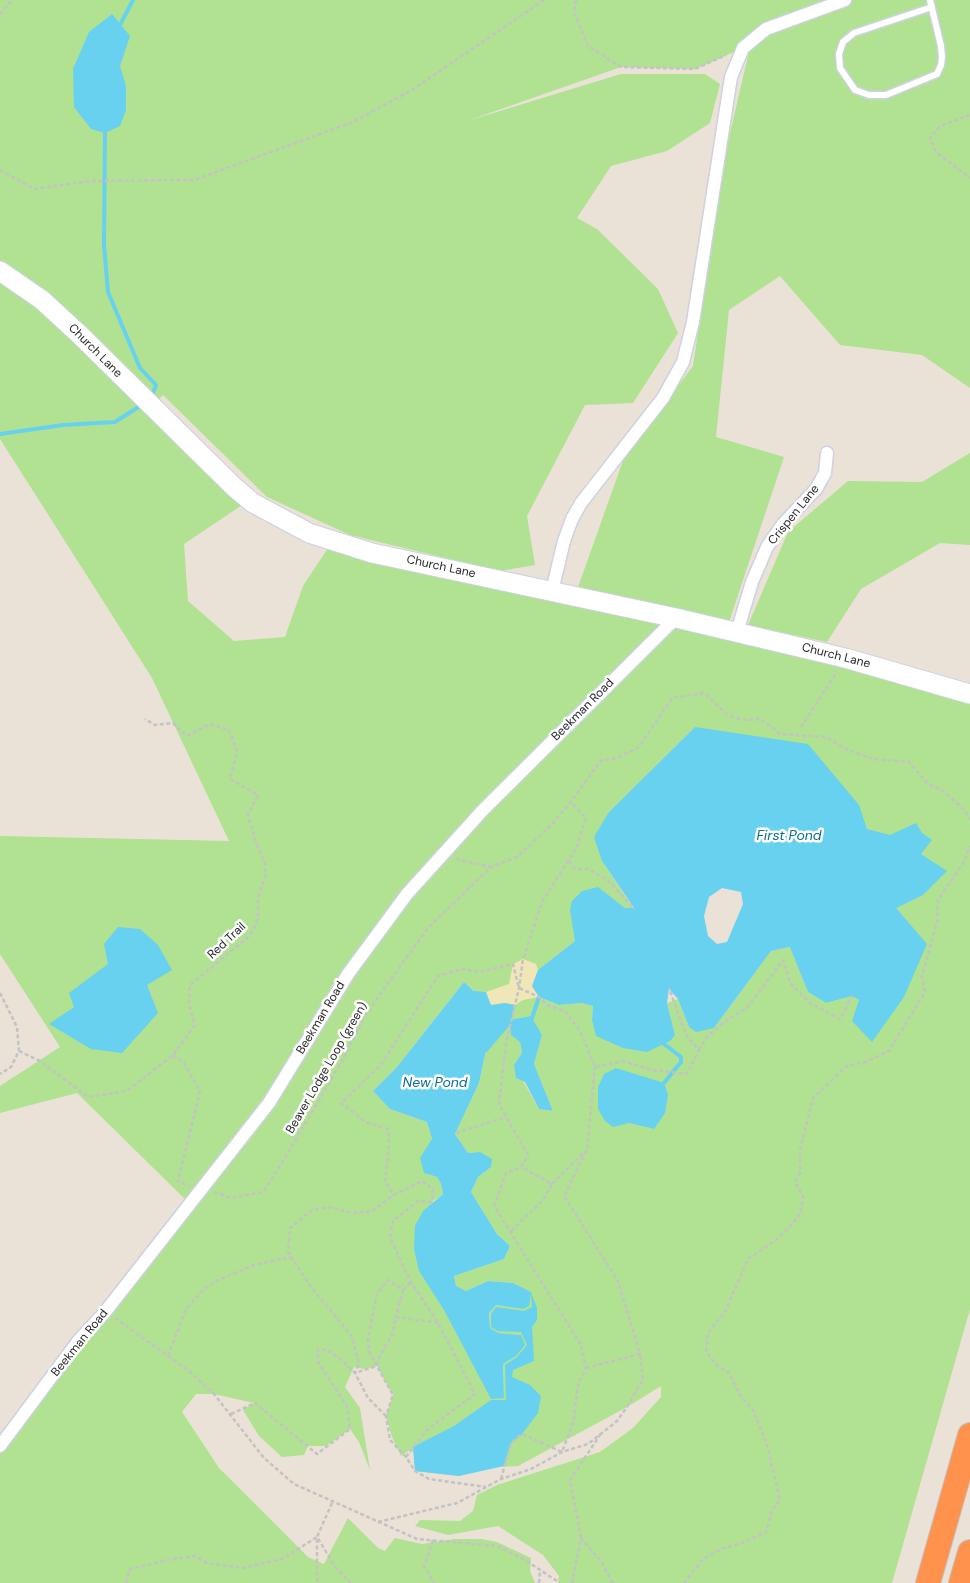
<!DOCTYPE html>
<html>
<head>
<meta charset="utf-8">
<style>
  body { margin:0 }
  canvas { display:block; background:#eae1d7 }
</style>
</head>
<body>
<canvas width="970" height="1583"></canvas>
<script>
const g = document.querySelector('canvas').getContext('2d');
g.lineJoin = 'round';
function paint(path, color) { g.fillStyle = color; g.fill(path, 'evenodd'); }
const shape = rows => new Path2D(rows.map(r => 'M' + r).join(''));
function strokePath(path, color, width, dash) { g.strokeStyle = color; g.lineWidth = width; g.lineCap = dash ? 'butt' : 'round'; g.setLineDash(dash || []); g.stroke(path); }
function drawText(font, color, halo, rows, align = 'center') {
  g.font = font + ' "DM Sans",sans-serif'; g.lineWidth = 5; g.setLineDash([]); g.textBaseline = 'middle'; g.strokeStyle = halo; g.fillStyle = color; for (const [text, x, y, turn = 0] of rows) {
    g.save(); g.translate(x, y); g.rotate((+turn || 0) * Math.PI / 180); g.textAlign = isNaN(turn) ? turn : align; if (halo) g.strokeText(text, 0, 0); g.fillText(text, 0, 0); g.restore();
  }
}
const green = shape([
  [0,0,970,0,970,388,922,355,840,345,780,276,729,310,716,437,784,457,729,622,577,590,625,455,693,366,723,163,752,39,743,48,695,69,621,67,467,121,621,74,705,74,720,84,710,123,667,151,611,166,577,218,597,229,658,289,678,333,633,403,585,405,527,516,535,565,500,571,350,535,267,497,163,395,156,402,0,264],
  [0,281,36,305,245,503,184,544,188,601,234,641,285,637,303,586,332,542,970,694,970,1309,892,1583,558,1583,559,1576,543,1555,498,1526,448,1535,415,1526,420,1520,460,1521,473,1511,477,1495,497,1485,600,1452,633,1428,661,1397,661,1386,627,1407,518,1466,494,1467,459,1476,415,1471,413,1448,401,1456,392,1437,386,1416,393,1395,377,1366,364,1369,354,1367,345,1387,360,1408,370,1470,359,1442,350,1429,326,1446,308,1446,304,1455,282,1457,259,1436,243,1410,254,1403,214,1394,196,1394,182,1412,219,1468,308,1557,324,1564,348,1518,378,1548,385,1551,395,1538,422,1544,454,1539,482,1539,497,1542,531,1558,530,1571,535,1583,0,1583,0,1446,190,1204,77,1093,0,1113,0,1086,60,1047,0,954,0,836,229,841,152,678,0,439],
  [695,727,904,997,859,1000,852,996,826,1003,808,992,791,947,771,951,714,1028,689,1027,678,999,667,1003,675,1035,592,1020,593,1006,582,1003,559,1005,539,997,532,986,538,970,575,941,582,891,598,888,625,908,634,909,602,861,609,812],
  [464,982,491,1005,505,1003,510,1022,486,1050,479,1083,455,1134,468,1153,480,1152,491,1167,478,1177,471,1192,497,1234,510,1246,504,1259,454,1276,456,1287,466,1291,488,1281,513,1283,530,1292,523,1309,496,1305,489,1313,490,1328,497,1333,521,1335,516,1356,503,1364,504,1398,419,1271,432,1202,443,1194,441,1184,437,1177,424,1173,432,1139,427,1122,390,1109,373,1091,397,1067],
  [341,985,269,1103,196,1195],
  [542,1035,534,1064,553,1111,539,1109,514,1065,522,1053,520,1042],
  [616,1068,634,1075,654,1129,629,1123],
  [970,453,970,545,940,543,861,589,827,642,748,625,788,532,848,481,922,482]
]);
const sand = shape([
  [523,959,536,964,538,970,532,986,539,997,523,1000,515,1005,505,1003,491,1005,487,1002,486,992,509,984,513,964]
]);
const water = shape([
  [112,14,130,36,120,66,126,86,126,110,120,126,105,133,91,129,74,107,73,69,89,32],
  [695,727,808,744,859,805,867,829,890,835,916,823,922,833,932,840,921,854,947,871,923,895,896,908,927,944,904,997,872,1042,852,1021,859,1000,852,996,826,1003,808,992,790,947,771,951,714,1028,696,1032,689,1027,678,999,669,989,667,1003,675,1035,670,1041,647,1052,623,1048,596,1036,592,1020,593,1006,582,1003,559,1005,539,997,532,986,538,970,575,941,570,910,572,901,582,891,598,887,625,908,634,908,602,861,594,837,609,812],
  [722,888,741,892,743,904,727,942,717,944,708,936,704,916,709,897],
  [118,927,140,929,158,945,172,970,147,985,158,1013,122,1053,91,1049,49,1024,74,1007,69,993,108,964,104,944],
  [464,982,474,991,486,992,491,1005,505,1003,515,1005,511,1022,532,1018,542,1035,534,1064,553,1111,539,1109,525,1082,516,1078,514,1065,522,1053,520,1042,511,1035,510,1022,486,1050,479,1083,455,1134,468,1153,480,1152,492,1159,491,1167,478,1177,471,1192,497,1234,510,1246,504,1259,454,1276,456,1286,466,1291,488,1281,513,1283,531,1292,537,1308,537,1320,532,1327,534,1361,513,1370,512,1377,530,1385,541,1396,538,1413,522,1434,511,1443,504,1466,459,1476,415,1471,413,1447,454,1426,491,1400,506,1400,505,1365,517,1357,527,1345,521,1332,498,1331,491,1327,491,1314,496,1307,524,1311,532,1307,531,1293,529,1306,523,1309,496,1305,489,1313,490,1328,498,1333,521,1335,525,1345,516,1356,503,1364,504,1398,491,1399,444,1310,419,1271,414,1249,415,1226,423,1211,443,1194,441,1184,437,1177,424,1173,420,1158,432,1139,427,1122,390,1109,373,1091,397,1067],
  [616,1068,664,1083,668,1095,665,1113,654,1129,629,1123,613,1127,605,1121,598,1109,598,1087,604,1074]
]);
const stream = shape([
  [121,23,133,0],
  [105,133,104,245,108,292,140,368,156,385,153,393],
  [0,434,63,425,115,422,140,406],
  [664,1044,681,1057,681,1062,664,1083],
  [486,1050,510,1022,532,1018,539,997]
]);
const path = shape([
  [576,0,574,12,588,46,621,67,695,69,726,55],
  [0,14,12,0],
  [970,115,940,126,930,138,936,152,970,178],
  [0,170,34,189,91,181,194,180,353,122,412,90,544,0],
  [801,727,837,672],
  [456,859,491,867],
  [569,861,575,869,589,869,611,883,634,909],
  [0,993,17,1027,19,1051,11,1067,0,1074],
  [699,1050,707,1037,724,1022,747,1008,783,960,790,983,810,1003,840,1019,852,996],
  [19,1051,40,1061,88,1097,127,1091,173,1055,195,1025,189,1004,190,985,247,938,254,929,258,916,258,899,265,877,265,863,256,843,248,815,258,795,230,779,237,751,229,730,210,724,187,736,173,723,155,725,145,719],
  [173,1055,184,1063,200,1091,178,1181,189,1186],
  [456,1133,506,1117],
  [552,1184,584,1152],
  [214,1192,231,1198,263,1192,285,1158,344,1058,365,1015,428,928,491,867,517,857,550,826,571,802,600,761,617,758,639,747,672,698,704,693,728,715,742,720,761,719,780,734,826,737,848,750,873,759,909,762,928,784,943,791,958,804,970,817,970,821],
  [511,1231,543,1200,552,1184,521,1167],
  [403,1290,411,1282],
  [115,1318,189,1371,214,1394,264,1458,294,1484,417,1539,497,1546,525,1560,560,1583],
  [438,1323,396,1317,392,1335,380,1355,377,1366,393,1395,386,1416,390,1440,406,1457,415,1471,429,1479,486,1487],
  [168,1356,186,1309,205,1288,218,1280,254,1265,291,1257],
  [586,1368,640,1354,618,1281,564,1196,587,1149,595,1067],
  [231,1414,255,1403,317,1454,350,1429,347,1407,318,1362,318,1349,327,1350,343,1361,355,1373,377,1366,369,1352,368,1338,377,1293,388,1280,403,1290,396,1317],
  [386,1416,368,1398,355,1373,359,1364,351,1335,311,1287,288,1252,290,1228,312,1210,330,1207,353,1213,372,1211,394,1195],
  [406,1457,427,1430,475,1394,438,1323,411,1282,390,1238,393,1221,418,1201,432,1202,433,1189,422,1181,394,1195,385,1181,389,1143,388,1129,366,1122,341,1103,380,1066,438,976,461,969,480,972,513,964,519,988,539,997,547,1005,565,1011,580,1031,595,1067,623,1061,652,1070,687,1074,699,1050,686,1035,669,988],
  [501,1479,511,1443,522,1434,562,1452,573,1423,578,1385,586,1368,581,1345,494,1206,506,1173,521,1167,528,1155,499,1104,506,1043,519,988,523,959,542,902,577,847,586,818,571,802],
  [332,1503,317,1537,336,1568,351,1583],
  [378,1522,457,1503,501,1479,531,1469,562,1452,588,1444,617,1421,627,1407,643,1379,640,1354],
  [581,1538,570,1480,600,1435],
  [317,1539,317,1583],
  [433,1540,424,1566,434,1583],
  [126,1583,130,1569,167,1560,195,1556,207,1563,243,1568,282,1559,317,1537],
  [539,1583,540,1570],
  [572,1583,581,1538,601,1561,613,1583],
  [684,1583,703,1559,721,1549,745,1542,766,1532,772,1510,780,1500,767,1445,753,1410,741,1397,729,1373,716,1365,706,1351,708,1333,725,1312,748,1259,776,1240,789,1228,800,1214,803,1197,795,1182,800,1173,800,1150,813,1098,847,1066,865,1062,889,1051,925,992,922,977,937,922,938,900,964,862,970,846]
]);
const lane = shape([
  [930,0,941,46,942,57,941,65,937,74,886,95,869,95,855,90,840,68,839,54,843,42,854,33,932,7]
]);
const street = shape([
  [552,591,564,541,572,519,581,503,663,398,683,362,693,322,731,77,743,48,766,29,845,0],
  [737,632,752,582,767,547,783,524,816,489,825,473,827,453],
  [0,1446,79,1340,105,1312,269,1103,348,974,407,894,483,810,676,618]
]);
const secondary = shape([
  [0,271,42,300,80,335,234,487,253,503,309,533,372,553,676,618,845,658,970,694]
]);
const highway = shape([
  [928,1583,970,1435],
  [961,1583,970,1552]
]);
const streetNames = [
  ["Church Lane",95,351,45],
  ["Crispen Lane",794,515,-51],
  ["Church Lane",441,567,12],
  ["Church Lane",836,656,14],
  ["Beekman Road",583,710,-45],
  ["Red Trail",227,941,-43],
  ["Beekman Road",321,1018,-59],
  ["Beaver Lodge Loop (green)",327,1068,-60],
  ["Beekman Road",80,1343,-51]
];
const waterNames = [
  ["First Pond",789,836],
  ["New Pond",435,1083]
];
paint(green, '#b0e292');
paint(sand, '#f1e6b8');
paint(water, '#67d1ef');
strokePath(stream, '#67d1ef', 4);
strokePath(lane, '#cdd1e0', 9);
strokePath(street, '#cdd1e0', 15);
strokePath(secondary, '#cdd1e0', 21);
strokePath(highway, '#c3c3c3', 26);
strokePath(path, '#c3c3c3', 2.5, [4, 2.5]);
strokePath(lane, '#fff', 6);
strokePath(street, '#fff', 12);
strokePath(secondary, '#fff', 19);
strokePath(highway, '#ff934d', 24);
drawText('12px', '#272727', '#fff', streetNames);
drawText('italic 14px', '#0b6c96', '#fff', waterNames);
</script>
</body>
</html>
